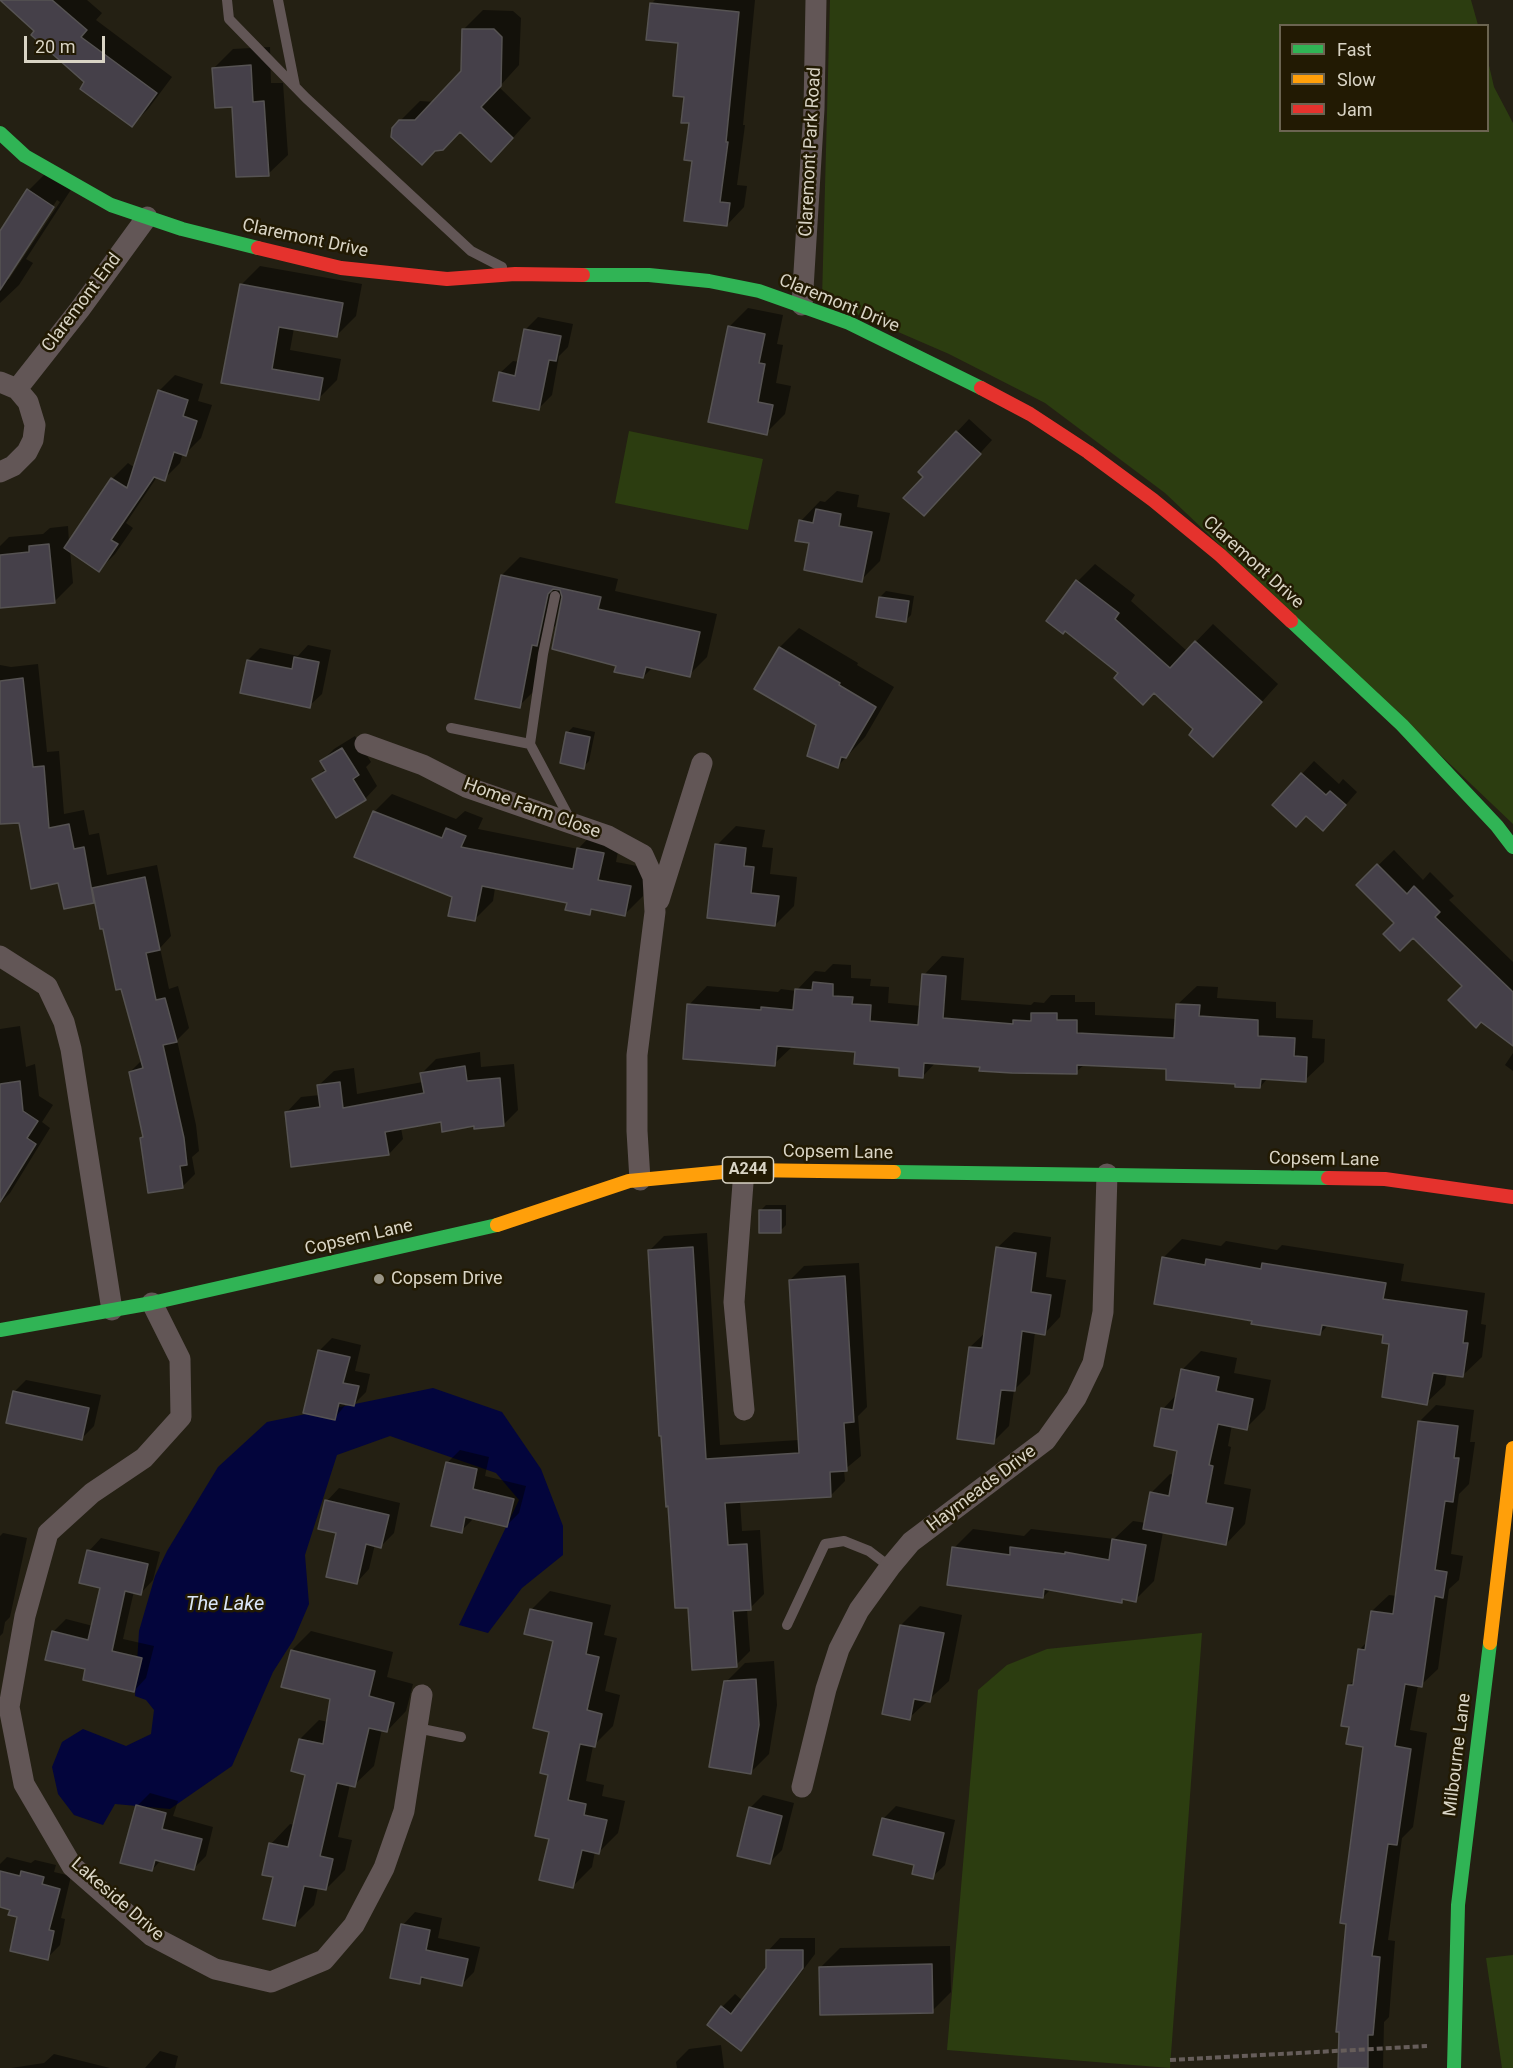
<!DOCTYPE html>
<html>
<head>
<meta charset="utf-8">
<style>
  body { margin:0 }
  #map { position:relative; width:1513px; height:2068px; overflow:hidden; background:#242013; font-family:Roboto,sans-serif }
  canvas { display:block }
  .legend { position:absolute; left:1279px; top:24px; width:210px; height:108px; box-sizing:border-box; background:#221a03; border:2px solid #6b6451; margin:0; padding:8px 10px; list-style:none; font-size:18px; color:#d9d4c5 }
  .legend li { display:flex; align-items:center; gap:12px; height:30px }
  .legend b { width:30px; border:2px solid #6b6451 }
  .scale { position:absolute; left:24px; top:36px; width:81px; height:27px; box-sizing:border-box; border:3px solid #d9d4c5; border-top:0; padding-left:8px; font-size:18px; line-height:21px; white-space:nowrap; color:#d9d4c5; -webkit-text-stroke:4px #221a03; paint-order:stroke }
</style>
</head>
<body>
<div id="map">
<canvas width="1513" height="2068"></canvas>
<ul class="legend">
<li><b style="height:8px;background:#30b455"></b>Fast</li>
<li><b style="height:8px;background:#ff9f0a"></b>Slow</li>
<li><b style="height:8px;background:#e5322d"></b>Jam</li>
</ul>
<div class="scale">20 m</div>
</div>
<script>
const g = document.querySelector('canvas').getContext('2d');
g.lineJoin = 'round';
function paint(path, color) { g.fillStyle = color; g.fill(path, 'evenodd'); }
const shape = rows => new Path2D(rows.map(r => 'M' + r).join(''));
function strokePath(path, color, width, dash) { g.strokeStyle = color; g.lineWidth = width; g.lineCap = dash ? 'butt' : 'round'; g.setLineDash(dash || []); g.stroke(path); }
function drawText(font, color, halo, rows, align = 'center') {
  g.font = font + ' Roboto,sans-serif'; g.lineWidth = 5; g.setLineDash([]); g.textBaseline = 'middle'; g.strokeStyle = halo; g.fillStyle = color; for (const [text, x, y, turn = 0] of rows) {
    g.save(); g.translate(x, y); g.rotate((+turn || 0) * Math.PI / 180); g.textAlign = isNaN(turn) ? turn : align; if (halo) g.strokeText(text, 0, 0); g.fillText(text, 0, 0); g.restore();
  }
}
const green = shape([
  [830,0,1471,0,1478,25,1280,26,1280,130,1488,130,1488,61,1494,87,1513,123,1513,824,1165,493,1045,403,949,354,822,299],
  [629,431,763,459,748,530,615,503],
  [1202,1633,1170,2068,947,2050,978,1690,1007,1665,1047,1649],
  [1513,1955,1513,2068,1502,2068,1486,1958]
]);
const water = shape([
  [433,1388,502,1412,541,1469,563,1526,563,1555,522,1588,488,1633,459,1625,519,1500,496,1473,390,1436,337,1455,305,1555,309,1604,294,1639,273,1672,232,1766,170,1809,115,1804,103,1825,74,1815,58,1794,52,1767,62,1742,83,1729,126,1746,151,1734,154,1710,146,1700,135,1696,139,1631,155,1576,167,1551,218,1467,267,1422]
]);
const shadow = shape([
  [7,0,87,0,102,13,96,20,172,77,148,109,132,125],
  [655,0,755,0,743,125,745,125,737,185,747,186,744,207,727,225,694,160,680,42,651,4],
  [483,10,513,11,521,18,519,65,499,87,531,118,510,141,400,121,420,101,435,102,463,71,464,29],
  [270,47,271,83,283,83,288,155,268,174,214,68,233,49],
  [48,171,72,188,26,259,33,263,19,285,0,303,0,234,29,190],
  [57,200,60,202,9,279,5,279],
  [260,266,362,284,356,316,337,335,294,328,290,350,341,359,337,380,318,399,222,382,241,285],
  [748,308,783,315,777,344,783,345,776,383,791,386,785,414,766,433,729,327],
  [538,317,573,324,568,347,559,356,552,395,539,408,500,373,513,361,519,362,525,330],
  [175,375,203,384,198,401,212,405,201,438,185,454,183,453,180,463,164,479,157,477,126,523,133,528,115,554,99,570,70,550,73,583,54,602,0,607,0,546,9,537,43,534,50,528,68,526,69,543,112,479,128,463,135,468,159,391],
  [969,419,992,440,936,502,925,477,920,472],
  [837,491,859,495,857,507,890,513,880,561,861,580,811,542,801,521,820,501,825,502],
  [520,557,618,579,615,591,717,614,707,657,689,675,653,667,643,677,618,665,562,592,555,626,548,633,537,688,519,706,502,575],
  [1095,564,1135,595,1131,601,1187,651,1213,624,1278,684,1230,737,1195,729,1154,692,1121,673,1066,630,1078,581],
  [886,591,914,596,911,615,905,621,880,597],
  [799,628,858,663,857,665,894,687,865,737,838,766,817,725,756,689,780,647],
  [308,645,331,650,322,694,309,706,248,660,260,648,298,656],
  [38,664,47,752,59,751,64,814,84,810,89,835,99,833,107,875,157,865,171,936,160,948,169,989,178,986,189,1028,177,1040,196,1125,199,1151,192,1157,195,1174,182,1187,145,1135,130,1072,142,1060,96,899,93,901,59,882,20,821,0,812,0,665,11,667],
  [573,727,595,732,589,761,583,767,567,733],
  [355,736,371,762,366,767,377,786,365,799,314,780,326,768,322,761,334,749],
  [1314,761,1339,784,1343,779,1357,792,1336,816,1302,774],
  [392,794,456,819,465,811,483,818,478,829,578,849,596,830,621,835,616,862,648,868,643,896,625,914,595,908,589,913,568,902,495,888,493,901,474,920,374,812],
  [736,826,765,830,762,847,773,848,770,874,797,877,794,906,775,925,708,917,717,845],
  [1394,850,1423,880,1430,872,1454,896,1449,900,1513,962,1513,1045,1464,986,1413,936,1396,923,1358,885],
  [942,956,964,958,961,1000,1031,1005,1034,1002,1044,1003,1051,995,1075,995,1075,1002,1095,1002,1095,1015,1177,1019,1178,1004,1197,986,1218,987,1217,998,1276,1002,1276,1018,1313,1020,1312,1038,1325,1039,1324,1062,1305,1080,1268,1078,1260,1087,1168,1067,1085,1064,1076,1072,936,1062,923,1076,901,1066,856,1051,793,1046,774,1064,689,1005,707,986,778,992,781,989,796,991,815,971,825,972,833,964,851,965,851,978,871,979,870,986,889,987,888,1003,921,1006,924,975],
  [20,1026,26,1067,35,1064,39,1096,53,1105,42,1122,50,1128,10,1193,0,1203,0,1029],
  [480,1052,481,1067,514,1064,518,1110,503,1125,442,1121,401,1128,403,1139,389,1154,287,1112,301,1097,320,1095,319,1085,334,1071,354,1068,357,1094,423,1082,421,1074,436,1059],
  [1513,1053,1513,1071,1505,1065],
  [766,1205,786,1205,786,1225,780,1231,760,1211],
  [1014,1232,1051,1237,1046,1277,1066,1280,1060,1317,1045,1333,1035,1332,1030,1374,1014,1390,1009,1426,993,1442,970,1347,986,1332,998,1247],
  [707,1233,720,1445,799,1440,790,1280,804,1266,859,1263,867,1407,858,1416,861,1456,844,1470,845,1481,831,1495,740,1501,742,1531,760,1530,764,1594,750,1608,747,1609,750,1651,736,1665,689,1606,650,1250,664,1236],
  [1182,1239,1221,1246,1226,1241,1277,1250,1282,1245,1404,1264,1401,1281,1485,1293,1481,1324,1486,1325,1482,1357,1463,1375,1447,1373,1445,1385,1426,1403,1385,1334,1328,1325,1320,1334,1254,1320,1163,1258],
  [332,1338,361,1345,355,1371,370,1374,366,1392,353,1405,347,1403,334,1419,305,1412,320,1350],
  [1201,1351,1237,1358,1234,1373,1271,1380,1265,1409,1246,1428,1232,1425,1228,1446,1231,1447,1224,1484,1251,1489,1245,1524,1226,1544,1163,1532,1154,1581,1135,1600,1124,1598,1121,1601,1051,1589,1043,1597,954,1548,973,1529,1024,1536,1031,1529,1114,1539,1133,1521,1146,1523,1151,1493,1170,1474,1174,1475,1179,1449,1163,1409,1177,1394,1182,1370],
  [26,1380,101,1395,94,1426,81,1439,14,1392],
  [1436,1405,1474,1410,1470,1442,1475,1442,1469,1484,1459,1494,1451,1554,1463,1556,1459,1580,1449,1589,1438,1669,1421,1685,1418,1685,1410,1730,1427,1733,1413,1827,1402,1838,1388,1940,1395,1941,1389,2017,1384,2022,1383,2068,1340,2068,1365,1746,1350,1726,1349,1685,1355,1680,1359,1650,1368,1641,1372,1611,1389,1595,1397,1596,1420,1421],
  [460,1450,489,1457,485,1476,526,1486,519,1513,506,1526,474,1518,461,1531,447,1463],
  [339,1488,400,1503,394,1533,381,1546,375,1544,369,1569,357,1582,327,1501],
  [3,1533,27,1538,10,1617,5,1622,3,1633,0,1636,0,1536],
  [101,1538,160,1552,153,1580,141,1593,134,1591,123,1639,154,1646,146,1678,134,1691,87,1668,53,1632,66,1619,93,1626,102,1587,89,1551],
  [550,1591,611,1605,604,1635,617,1638,605,1691,620,1695,613,1726,593,1746,586,1781,604,1785,602,1796,625,1801,618,1833,599,1852,595,1851,592,1867,573,1886,551,1838,551,1731,555,1639,531,1610],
  [920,1606,962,1615,949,1681,909,1718,901,1625],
  [311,1631,393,1652,387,1677,413,1684,406,1711,387,1731,382,1729,374,1766,354,1785,350,1784,338,1837,352,1840,345,1870,326,1889,318,1887,314,1905,295,1924,274,1876,271,1844,290,1824,295,1825,306,1774,300,1739,319,1720,328,1722,332,1698,292,1650],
  [774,1661,777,1705,769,1754,750,1773,726,1682,745,1663],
  [150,1793,178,1801,173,1816,213,1827,206,1856,193,1869,161,1860,152,1870,137,1806],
  [763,1795,794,1803,782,1850,769,1863,750,1808],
  [896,1806,955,1820,945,1865,932,1877,915,1863,883,1819],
  [7,1857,31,1863,35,1860,56,1865,54,1872,71,1876,61,1918,65,1919,60,1945,47,1958,19,1916,11,1908,0,1905,0,1864],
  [415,1912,442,1918,438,1938,480,1947,474,1972,462,1984,426,1977,419,1983,403,1925],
  [780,1938,815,1938,815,1954,753,2036,740,2049,722,2007,735,1994,743,2001,768,1969,768,1951],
  [950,1946,951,1992,932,2011,821,1967,840,1948],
  [721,2045,724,2068,677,2068,676,2062,689,2049],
  [160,2051,178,2056,175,2068,145,2068],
  [54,2054,110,2068,11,2068,44,2063]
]);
const building = shape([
  [0,0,52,0,87,30,81,37,157,93,132,127,80,89,84,82,31,35,34,31,0,0],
  [650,3,739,12,726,142,728,142,720,202,730,203,727,226,684,221,692,161,684,160,689,123,681,123,684,97,673,96,678,43,646,40,650,3],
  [462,29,494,29,502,37,501,86,481,107,513,138,491,162,460,132,443,150,435,151,422,165,391,137,392,128,399,120,415,120,461,71,462,29],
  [251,65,253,102,264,101,269,176,236,177,232,107,215,108,212,68,251,65],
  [27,189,54,207,0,290,0,231,27,189],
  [240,284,343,303,337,337,279,327,272,369,323,378,319,400,221,383,240,284],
  [728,326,765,334,759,363,765,364,758,402,773,405,767,435,708,422,728,326],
  [524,329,561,336,556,361,549,360,539,410,493,401,499,372,515,376,524,329],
  [158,390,188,400,183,416,197,421,186,456,174,452,165,481,154,477,111,540,118,544,99,572,64,548,111,478,127,488,158,390],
  [956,431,981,454,924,516,903,498,923,477,918,472,956,431],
  [816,509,841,514,839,526,872,532,862,582,804,570,809,543,795,541,799,520,813,523,816,509],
  [49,544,55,603,0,608,0,555,29,552,29,546,49,544],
  [501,575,601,597,598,609,700,632,690,677,646,667,643,678,614,672,616,666,552,649,562,597,560,590,553,589,548,594,537,646,532,645,520,708,475,699,501,575],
  [1076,580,1119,613,1115,619,1170,668,1195,641,1262,702,1213,757,1189,735,1193,729,1154,693,1143,705,1114,678,1118,673,1065,631,1063,634,1046,621,1076,580],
  [879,597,909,601,906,622,876,617,879,597],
  [779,647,840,683,839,685,876,707,846,758,841,757,838,768,807,756,816,725,754,689,779,647],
  [294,657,319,662,310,708,240,693,247,660,292,669,294,657],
  [23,678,33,767,44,766,49,828,69,824,74,849,84,847,94,903,64,909,58,883,31,889,19,823,0,824,0,681,23,678],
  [566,732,590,737,584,769,560,763,566,732],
  [342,748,359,775,353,779,366,800,336,818,312,779,326,771,320,761,342,748],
  [1301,773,1326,795,1330,791,1346,805,1323,831,1306,816,1296,827,1272,805,1301,773],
  [373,811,442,838,446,828,466,836,461,847,573,869,577,848,604,853,598,880,631,886,625,916,591,909,590,915,565,910,567,903,482,886,475,921,448,916,452,897,354,857,373,811],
  [715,844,746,848,744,866,754,867,751,893,779,896,775,926,707,918,715,844],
  [1377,864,1407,894,1414,886,1440,912,1435,917,1513,992,1513,1046,1481,1022,1476,1028,1448,1000,1462,986,1413,938,1400,951,1383,934,1394,923,1356,885,1377,864],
  [145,877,160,950,146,953,156,1000,165,998,177,1042,163,1045,184,1138,187,1165,180,1166,183,1188,148,1193,140,1138,143,1137,129,1072,143,1068,121,989,116,990,103,929,100,929,92,888,145,877],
  [922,974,946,976,943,1018,1013,1024,1013,1020,1031,1021,1031,1013,1057,1013,1057,1020,1077,1020,1077,1033,1174,1038,1176,1004,1200,1005,1199,1016,1258,1020,1258,1036,1295,1038,1294,1056,1307,1057,1306,1082,1261,1079,1260,1088,1235,1087,1235,1084,1166,1080,1166,1069,1077,1065,1077,1074,1012,1073,979,1071,980,1067,924,1063,923,1078,899,1076,899,1068,854,1064,855,1052,777,1046,775,1066,683,1059,687,1004,761,1010,761,1007,793,1010,795,989,812,990,813,982,833,984,833,996,853,997,852,1004,871,1005,870,1021,918,1025,922,974],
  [465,1066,467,1081,500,1078,504,1126,474,1129,474,1126,442,1132,441,1122,385,1132,389,1155,291,1167,285,1112,320,1107,317,1085,340,1082,343,1108,424,1093,420,1073,465,1066],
  [20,1081,23,1111,38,1121,27,1138,36,1144,0,1202,0,1084,20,1081],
  [759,1210,781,1210,781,1233,759,1233,759,1210],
  [693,1247,706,1459,799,1453,789,1280,845,1276,854,1422,844,1423,847,1471,830,1472,831,1497,725,1503,728,1545,747,1544,751,1610,733,1611,737,1667,692,1670,688,1608,675,1608,668,1506,666,1507,661,1436,659,1436,648,1250,693,1247],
  [996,1247,1036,1253,1031,1292,1051,1295,1045,1335,1022,1331,1015,1391,1001,1390,994,1444,957,1439,969,1347,982,1348,996,1247],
  [1162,1257,1205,1265,1206,1259,1261,1269,1262,1263,1386,1283,1383,1299,1467,1311,1463,1343,1468,1343,1463,1377,1433,1373,1427,1405,1382,1397,1389,1344,1382,1343,1383,1335,1322,1325,1320,1335,1251,1324,1252,1321,1154,1304,1162,1257],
  [318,1350,350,1357,343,1383,359,1386,354,1406,339,1403,335,1420,303,1413,318,1350],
  [1181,1369,1219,1377,1216,1391,1253,1399,1247,1430,1218,1424,1209,1465,1213,1466,1206,1503,1233,1508,1226,1545,1143,1529,1150,1492,1169,1496,1177,1451,1154,1446,1161,1408,1173,1410,1181,1369],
  [13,1391,89,1408,82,1440,6,1423,13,1391],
  [1418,1421,1458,1426,1454,1458,1459,1458,1453,1502,1445,1501,1435,1570,1447,1572,1443,1598,1435,1596,1422,1687,1405,1684,1395,1746,1411,1749,1397,1845,1388,1844,1372,1956,1380,1957,1373,2035,1368,2035,1368,2068,1338,2068,1339,2032,1336,2032,1346,1924,1340,1923,1363,1747,1346,1744,1349,1727,1341,1726,1348,1685,1353,1685,1358,1649,1365,1650,1371,1611,1393,1614,1418,1421],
  [446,1462,477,1469,473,1489,514,1499,507,1527,465,1517,462,1533,431,1526,446,1462],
  [325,1500,389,1515,381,1548,366,1544,357,1584,326,1577,336,1533,318,1529,325,1500],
  [1112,1539,1146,1545,1136,1602,1122,1599,1122,1603,1044,1589,1043,1598,947,1585,952,1547,1010,1555,1010,1547,1065,1554,1065,1552,1109,1560,1112,1539],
  [87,1550,148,1564,141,1595,125,1591,112,1651,142,1658,134,1692,83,1680,85,1669,45,1660,52,1631,88,1640,100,1588,79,1583,87,1550],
  [530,1609,592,1623,586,1654,599,1657,587,1710,602,1714,595,1747,580,1744,568,1800,586,1804,584,1815,607,1820,599,1854,582,1850,573,1888,539,1880,549,1839,535,1836,548,1775,540,1773,549,1732,533,1728,553,1641,524,1634,530,1609],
  [900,1625,944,1633,930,1702,914,1699,910,1720,882,1714,900,1625],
  [291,1650,375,1671,369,1696,394,1703,387,1732,369,1728,355,1787,337,1783,320,1856,333,1859,326,1890,304,1886,295,1926,263,1919,273,1877,262,1875,269,1843,288,1847,305,1775,291,1771,299,1739,323,1744,330,1699,281,1687,291,1650],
  [756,1679,759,1725,751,1774,709,1767,724,1681,756,1679],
  [136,1805,166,1813,162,1829,202,1839,194,1870,155,1860,152,1871,120,1863,136,1805],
  [749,1807,782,1816,770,1864,737,1856,749,1807],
  [882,1818,944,1833,933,1879,912,1874,914,1865,873,1855,882,1818],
  [0,1871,20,1876,21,1871,44,1877,42,1884,60,1889,49,1930,54,1931,48,1960,10,1951,17,1917,8,1915,10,1910,0,1907,0,1871],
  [401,1924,430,1930,426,1950,468,1959,462,1986,421,1977,420,1984,390,1978,401,1924],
  [766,1950,803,1950,803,1968,741,2051,707,2025,721,2006,731,2014,766,1968,766,1950],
  [932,1964,933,2013,820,2015,819,1967,932,1964]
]);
const path = shape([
  [1170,2060,1427,2046]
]);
const lane = shape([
  [227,0,229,19,306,98,471,251,502,267],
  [278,0,295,86],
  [555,596,543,654,530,744,571,821],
  [451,728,530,744],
  [787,1625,825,1544,844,1541,869,1551,890,1567],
  [417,1728,461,1737]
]);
const street = shape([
  [802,305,814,109,816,0],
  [0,382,17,389,28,402,35,425,33,440,27,452,13,466,0,472],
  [17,389,80,309,147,217],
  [365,744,423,765,466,787,608,836,643,855,653,877,655,912,637,1055,637,1131,640,1180],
  [659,900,702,763],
  [0,956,47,986,64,1022,71,1049,112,1310],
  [744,1170,734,1302,744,1410],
  [152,1303,180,1359,181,1417,144,1458,92,1493,48,1533,25,1616,9,1707,24,1784,72,1866,152,1936,215,1969,271,1982,324,1960,354,1925,384,1868,404,1811,422,1695],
  [802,1787,826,1689,839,1649,859,1610,890,1567,911,1542,1046,1440,1076,1398,1093,1363,1103,1312,1107,1174]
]);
const fast = shape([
  [0,133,25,156,111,205,182,229,258,248],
  [583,275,649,275,709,281,759,291,849,323,981,388],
  [1291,621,1402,725,1497,826,1513,847],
  [894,1172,1328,1178],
  [0,1330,152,1303,497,1225],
  [1454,2068,1458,1905,1490,1643]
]);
const slow = shape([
  [497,1225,629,1181,744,1170,894,1172],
  [1490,1643,1513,1448]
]);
const jam = shape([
  [258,248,341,268,447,279,515,274,583,275],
  [981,388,1030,414,1088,452,1153,500,1220,555,1291,621],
  [1328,1178,1385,1179,1513,1197]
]);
const markers = [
  [379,1279,6,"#9a9587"]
];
const shields = [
  [748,1170,51]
];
const shieldNames = [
  ["A244",748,1170]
];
const streetNames = [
  ["Claremont Park Road",811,152,-87],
  ["Claremont Drive",305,239,12],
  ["Claremont End",82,303,-53],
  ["Claremont Drive",839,304,22],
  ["Claremont Drive",1253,563,42],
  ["Home Farm Close",532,809,20],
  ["Copsem Lane",838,1153,1],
  ["Copsem Lane",1324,1160,1],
  ["Copsem Lane",359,1238,-13],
  ["Haymeads Drive",982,1489,-37],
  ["Milbourne Lane",1458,1755,-83],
  ["Lakeside Drive",117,1900,41]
];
const poiNames = [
  ["Copsem Drive",391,1279]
];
const waterNames = [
  ["The Lake",225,1605]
];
paint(green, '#2c3d10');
paint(water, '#03053c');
paint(shadow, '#0007');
paint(building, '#454049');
strokePath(building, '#565353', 1.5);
strokePath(path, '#665d5a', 4, [6, 3]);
strokePath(lane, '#625656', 10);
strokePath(street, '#625656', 21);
strokePath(fast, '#30b455', 14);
strokePath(slow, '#ff9f0a', 14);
strokePath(jam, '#e5322d', 14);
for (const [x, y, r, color] of markers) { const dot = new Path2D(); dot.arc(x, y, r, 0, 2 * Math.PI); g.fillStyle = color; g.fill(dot); strokePath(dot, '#221a03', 2); }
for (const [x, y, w] of shields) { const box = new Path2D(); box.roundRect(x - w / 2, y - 13, w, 26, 4.5); g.fillStyle = '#221a03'; g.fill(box); strokePath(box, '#d9d4c5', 1.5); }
drawText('bold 16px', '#d9d4c5', null, shieldNames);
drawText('18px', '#d9d4c5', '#221a03', streetNames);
drawText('18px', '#d9d4c5', '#221a03', poiNames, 'left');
drawText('italic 20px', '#dae5f8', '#221a03', waterNames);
</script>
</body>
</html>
